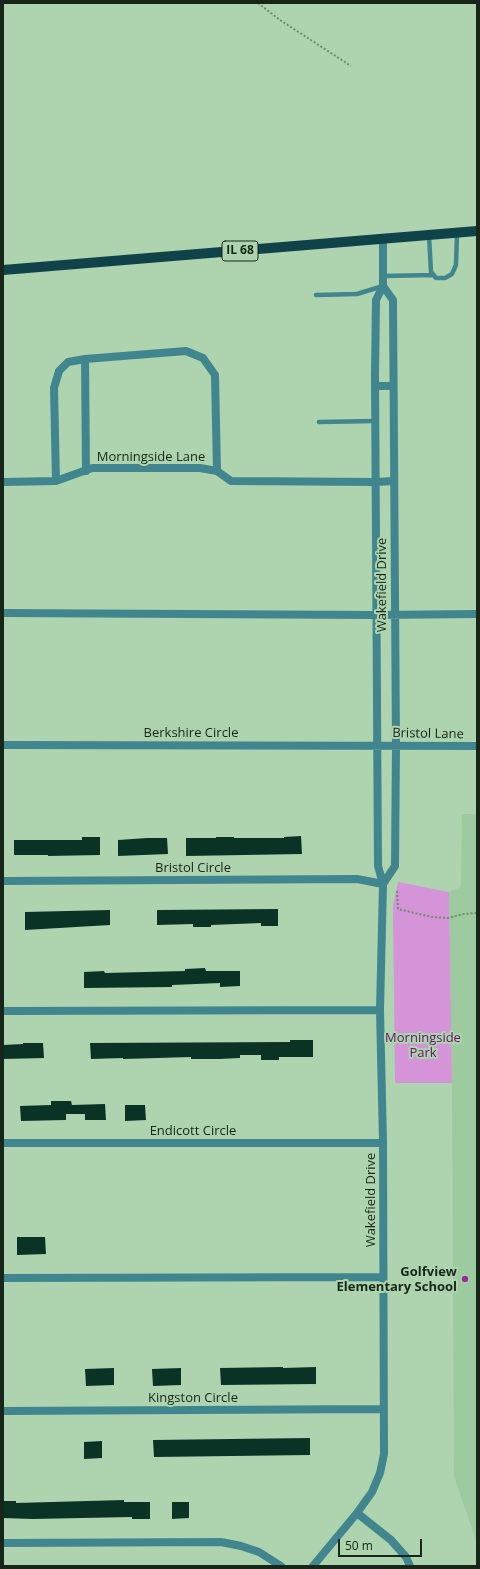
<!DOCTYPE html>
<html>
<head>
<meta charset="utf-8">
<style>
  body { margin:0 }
  #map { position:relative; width:480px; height:1569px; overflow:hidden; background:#add4ae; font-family:"Open Sans",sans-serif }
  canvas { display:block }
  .frame { position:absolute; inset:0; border:4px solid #172618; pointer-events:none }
  .scale { position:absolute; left:338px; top:1539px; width:84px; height:18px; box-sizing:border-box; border:2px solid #172618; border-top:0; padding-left:5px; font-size:12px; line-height:14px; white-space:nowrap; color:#172618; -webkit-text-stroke:3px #add4ae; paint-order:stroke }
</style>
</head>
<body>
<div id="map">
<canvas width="480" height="1569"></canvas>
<div class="frame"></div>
<div class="scale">50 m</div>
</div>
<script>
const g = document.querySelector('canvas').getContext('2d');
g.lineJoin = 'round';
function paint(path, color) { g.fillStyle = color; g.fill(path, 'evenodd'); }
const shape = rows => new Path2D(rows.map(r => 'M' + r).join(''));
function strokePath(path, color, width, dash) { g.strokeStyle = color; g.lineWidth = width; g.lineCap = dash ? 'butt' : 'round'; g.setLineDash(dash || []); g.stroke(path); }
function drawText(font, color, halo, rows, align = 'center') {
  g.font = font + ' "Open Sans",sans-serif'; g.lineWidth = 4; g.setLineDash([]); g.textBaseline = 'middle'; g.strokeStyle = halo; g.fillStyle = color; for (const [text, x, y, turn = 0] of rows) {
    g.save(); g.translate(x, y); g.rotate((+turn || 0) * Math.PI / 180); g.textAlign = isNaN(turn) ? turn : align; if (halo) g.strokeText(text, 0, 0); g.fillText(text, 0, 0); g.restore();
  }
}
const built = shape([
  [462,814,477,814,477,1543,454,1476,452,1083,449,892,461,887]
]);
const green = shape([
  [398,882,449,892,452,1083,395,1083,393,906]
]);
const building = shape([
  [301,836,302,854,186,856,186,838,216,838,216,837,234,837,234,838,284,838,284,837],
  [82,837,100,837,100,855,48,856,48,855,14,855,14,840,82,840],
  [147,838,167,838,168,854,118,856,118,840],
  [278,909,278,926,261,926,261,923,211,925,211,927,193,927,193,924,157,925,157,910],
  [110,910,110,925,25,930,25,912],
  [205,968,206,971,240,971,240,986,220,987,220,983,172,985,172,987,84,988,84,972,104,971,105,973,185,971,185,969],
  [290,1040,313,1040,313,1057,279,1057,279,1060,261,1060,261,1055,240,1055,240,1058,219,1059,191,1059,191,1057,123,1059,123,1058,91,1059,90,1043,290,1042],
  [23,1043,43,1043,44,1058,3,1059,3,1045,23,1044],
  [51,1101,71,1101,72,1105,105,1104,106,1120,85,1120,85,1114,66,1114,66,1120,21,1121,20,1106,51,1105],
  [125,1105,145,1105,146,1120,125,1121],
  [17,1237,45,1237,46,1254,17,1255],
  [283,1367,283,1368,316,1367,316,1384,221,1385,220,1368],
  [114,1368,114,1385,86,1386,85,1369],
  [181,1368,181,1385,153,1386,152,1369],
  [310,1438,310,1455,154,1457,153,1440],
  [102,1441,102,1458,84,1459,84,1442],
  [124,1500,124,1502,150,1502,150,1519,132,1519,132,1517,32,1519,3,1518,3,1501,16,1501,16,1503],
  [172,1502,189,1502,189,1518,172,1519]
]);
const path = shape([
  [258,3,280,20,351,66],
  [397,891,398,909,432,917,448,918,464,914,477,913]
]);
const lane = shape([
  [429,235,431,272,436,278,445,278,452,274,456,265,457,233],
  [383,276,434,275],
  [316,295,357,294,383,286],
  [319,422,376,421]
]);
const street = shape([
  [383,286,393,300,396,745,395,866,383,884],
  [85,359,186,351,203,358,215,375,217,471],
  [376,386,393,386],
  [56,481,54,388,59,371,68,362,85,359,86,471],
  [3,482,56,481,92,468,200,468,217,471,231,481,376,482,394,481],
  [3,613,376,615,477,614],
  [3,745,477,746],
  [3,881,357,879,383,884],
  [3,1011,380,1010],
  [3,1143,383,1143],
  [3,1278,383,1277],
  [3,1411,384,1409],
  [357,1513,391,1540,406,1557,410,1566],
  [3,1543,221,1542,241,1546,259,1552,281,1566],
  [313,1566,357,1513,372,1492,380,1473,384,1454,383,1143,380,1010,383,884,378,866,375,375,376,300,383,286,383,239]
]);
const primary = shape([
  [3,270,477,231]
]);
const markers = [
  [465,1279,4,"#933199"]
];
const shields = [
  [240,251,36]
];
const shieldNames = [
  ["IL 68",240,251]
];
const streetNames = [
  ["Morningside Lane",151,457],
  ["Wakefield Drive",382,585,-90],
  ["Berkshire Circle",191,733],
  ["Bristol Lane",428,734,1],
  ["Bristol Circle",193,868],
  ["Endicott Circle",193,1131],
  ["Wakefield Drive",371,1200,-90],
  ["Kingston Circle",193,1398]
];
const parkNames = [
  ["Morningside",423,1038],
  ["Park",423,1053]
];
const poiNames = [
  ["Golfview",457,1272],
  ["Elementary School",457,1287]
];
paint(built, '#9eca9f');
paint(green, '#d593d8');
paint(building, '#0a3325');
strokePath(path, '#6e8b6f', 2, [2, 2]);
strokePath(lane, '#41868e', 4.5);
strokePath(street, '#41868e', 8);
strokePath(primary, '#104349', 10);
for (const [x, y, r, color] of markers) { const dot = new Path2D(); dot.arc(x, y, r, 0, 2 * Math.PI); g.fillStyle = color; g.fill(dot); strokePath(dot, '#add4ae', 1.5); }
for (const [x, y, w] of shields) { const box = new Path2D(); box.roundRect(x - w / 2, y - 10, w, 20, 3); g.fillStyle = '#add4ae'; g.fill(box); strokePath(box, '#172618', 1); }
drawText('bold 12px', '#172618', null, shieldNames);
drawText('13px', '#172618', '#add4ae', streetNames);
drawText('13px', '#621366', '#add4ae', parkNames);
drawText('bold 13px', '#172618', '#add4ae', poiNames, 'right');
</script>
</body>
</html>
